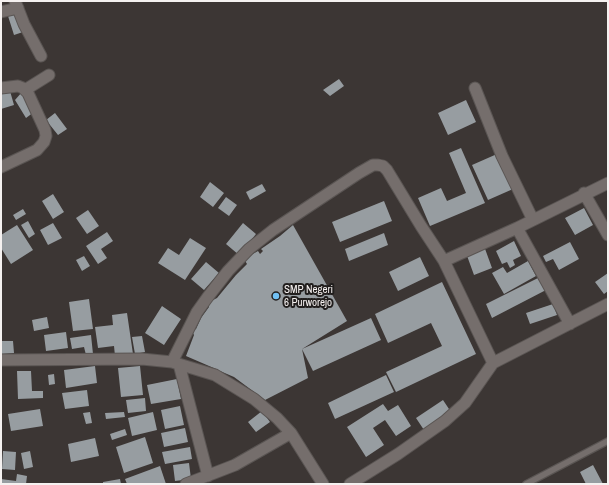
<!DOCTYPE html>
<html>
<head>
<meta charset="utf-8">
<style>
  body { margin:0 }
  #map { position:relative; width:609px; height:485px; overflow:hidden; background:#3c3634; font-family:"Archivo Narrow",sans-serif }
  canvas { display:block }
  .frame { position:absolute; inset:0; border:2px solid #f5f1f0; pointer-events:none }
</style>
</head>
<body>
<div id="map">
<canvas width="609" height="485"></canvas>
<div class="frame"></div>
</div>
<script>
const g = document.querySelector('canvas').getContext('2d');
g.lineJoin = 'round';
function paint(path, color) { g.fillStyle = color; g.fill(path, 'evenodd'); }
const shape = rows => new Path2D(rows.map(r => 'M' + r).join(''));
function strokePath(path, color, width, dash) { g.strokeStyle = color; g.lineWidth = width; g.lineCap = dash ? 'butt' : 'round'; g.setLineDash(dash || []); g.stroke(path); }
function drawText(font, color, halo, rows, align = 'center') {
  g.font = font + ' "Archivo Narrow",sans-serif'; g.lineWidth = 4; g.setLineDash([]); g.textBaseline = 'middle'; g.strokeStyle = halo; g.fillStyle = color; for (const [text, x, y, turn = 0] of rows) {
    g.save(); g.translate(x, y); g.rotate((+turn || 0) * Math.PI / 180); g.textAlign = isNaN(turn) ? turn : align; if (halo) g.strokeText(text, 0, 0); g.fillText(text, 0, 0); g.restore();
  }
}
const building = shape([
  [17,13,23,32,14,35,8,16],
  [339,79,344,86,330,96,323,90],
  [10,91,14,105,1,109,1,94],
  [22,92,34,112,26,118,15,100],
  [466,100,476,122,448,135,438,113],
  [55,113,67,129,58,135,46,120],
  [461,148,485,203,430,226,418,198,441,188,447,201,466,193,449,153],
  [497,154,513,189,488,200,472,165],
  [210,182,224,193,213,207,200,197],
  [262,184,266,191,250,200,246,192],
  [53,194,64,212,53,219,42,201],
  [226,197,237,205,229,216,218,208],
  [384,201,392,221,340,242,332,222],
  [584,208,593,225,575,235,565,218],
  [23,209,26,214,16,220,13,215],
  [88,210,99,226,87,234,76,218],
  [28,221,35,234,29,238,21,225],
  [53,223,62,238,48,245,40,230],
  [243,223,256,234,239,255,226,244],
  [17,225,33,250,11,264,1,248,1,235],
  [293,225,347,321,302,349,308,378,265,400,234,377,220,371,218,372,216,369,186,356,194,335,192,331,196,329,201,318,209,307,209,302,217,298,236,275,247,264,244,259,258,251,260,254,263,251,261,249,280,236],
  [107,232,113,241,101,249,107,258,98,264,86,246],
  [384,233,388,245,349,261,345,249],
  [190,238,206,248,185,280,158,263,168,248,179,255],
  [514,241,521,256,513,260,515,265,510,268,507,262,502,264,496,251],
  [570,242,579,259,559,270,553,259,546,262,543,256],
  [484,246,492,268,474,275,466,253],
  [84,256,90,266,82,271,76,260],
  [420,257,429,276,398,291,389,272],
  [528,261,536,276,504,294,492,273,503,267,507,273],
  [206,262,219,273,204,290,191,279],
  [608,273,608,291,604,294,595,282],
  [540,277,546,290,492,318,486,304],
  [442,282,476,354,396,392,386,372,442,346,431,323,388,343,375,314],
  [89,299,93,329,73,331,69,302],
  [553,304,557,315,530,324,526,313],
  [162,306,181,319,164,345,145,333],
  [127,313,133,354,115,356,114,346,98,348,95,327,113,325,112,315],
  [47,317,49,328,34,331,32,320],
  [371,318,381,340,313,371,302,349],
  [66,332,68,348,46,351,44,335],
  [91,335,93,354,86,355,84,347,72,349,70,338],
  [142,336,145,352,135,354,132,337],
  [1,341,13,341,14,353,1,354],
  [95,366,97,383,66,388,64,370],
  [140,366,143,395,121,397,118,368],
  [17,371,31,371,32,391,43,391,43,398,18,399],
  [54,374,55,384,49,385,48,375],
  [386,375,394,392,335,419,328,403],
  [177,379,181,399,151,404,147,385],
  [87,390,89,406,65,409,62,393],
  [145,398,146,411,128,413,126,400],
  [443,400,451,412,424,430,416,418],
  [383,404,388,411,398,405,411,426,396,436,385,420,373,428,384,445,366,457,347,427],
  [180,406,184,425,165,429,161,410],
  [40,409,43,426,11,431,8,414],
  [262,411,270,422,256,432,248,422],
  [90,412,92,423,86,424,83,413],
  [124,412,125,417,106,419,105,413],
  [153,412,157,430,132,436,128,418],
  [185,428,188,442,164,447,161,433],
  [125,429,127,435,112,440,110,434],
  [145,437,153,463,124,473,116,447],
  [95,438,99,456,71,462,68,444],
  [190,447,192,459,165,464,162,452],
  [3,451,16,452,15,470,2,469],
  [30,451,33,467,24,469,21,453],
  [189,463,191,479,175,481,173,465],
  [593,465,603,484,586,484,580,472],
  [160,466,166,484,127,484,125,479],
  [17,474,27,476,26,484,1,484,1,479,16,481],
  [120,479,121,484,103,484,103,482]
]);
const lane = shape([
  [526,484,608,441]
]);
const street = shape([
  [15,1,24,24,41,56],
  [1,12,18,8],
  [1,88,18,86,23,88,28,93,45,130,46,136,44,142,37,150,1,167],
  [475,88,502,156,533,220],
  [25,90,49,75],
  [584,193,608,235],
  [517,228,570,324],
  [444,261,517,228,608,183],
  [1,360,142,359,172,362,215,375,254,399,277,418,291,433,323,484],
  [172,362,197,312,207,298,228,271,249,249,273,230,359,173,373,165,378,165,383,166,387,170,421,226,444,261,493,363],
  [179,364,208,476],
  [186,484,235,465,291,433],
  [350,484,398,454,445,421,465,403,493,363,608,304]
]);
const markers = [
  [276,296,4,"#71c1f5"]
];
const poiNames = [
  ["SMP Negeri",284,290],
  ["6 Purworejo",284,303]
];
paint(building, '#979da1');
strokePath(lane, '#5a5553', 8);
strokePath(street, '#5a5553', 13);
strokePath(lane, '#756e6c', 5.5);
strokePath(street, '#756e6c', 11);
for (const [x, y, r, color] of markers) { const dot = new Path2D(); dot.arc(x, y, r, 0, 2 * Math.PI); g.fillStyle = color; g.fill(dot); strokePath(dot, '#211e1d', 1.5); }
drawText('11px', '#f5f1f0', '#211e1d', poiNames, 'left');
</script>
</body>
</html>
